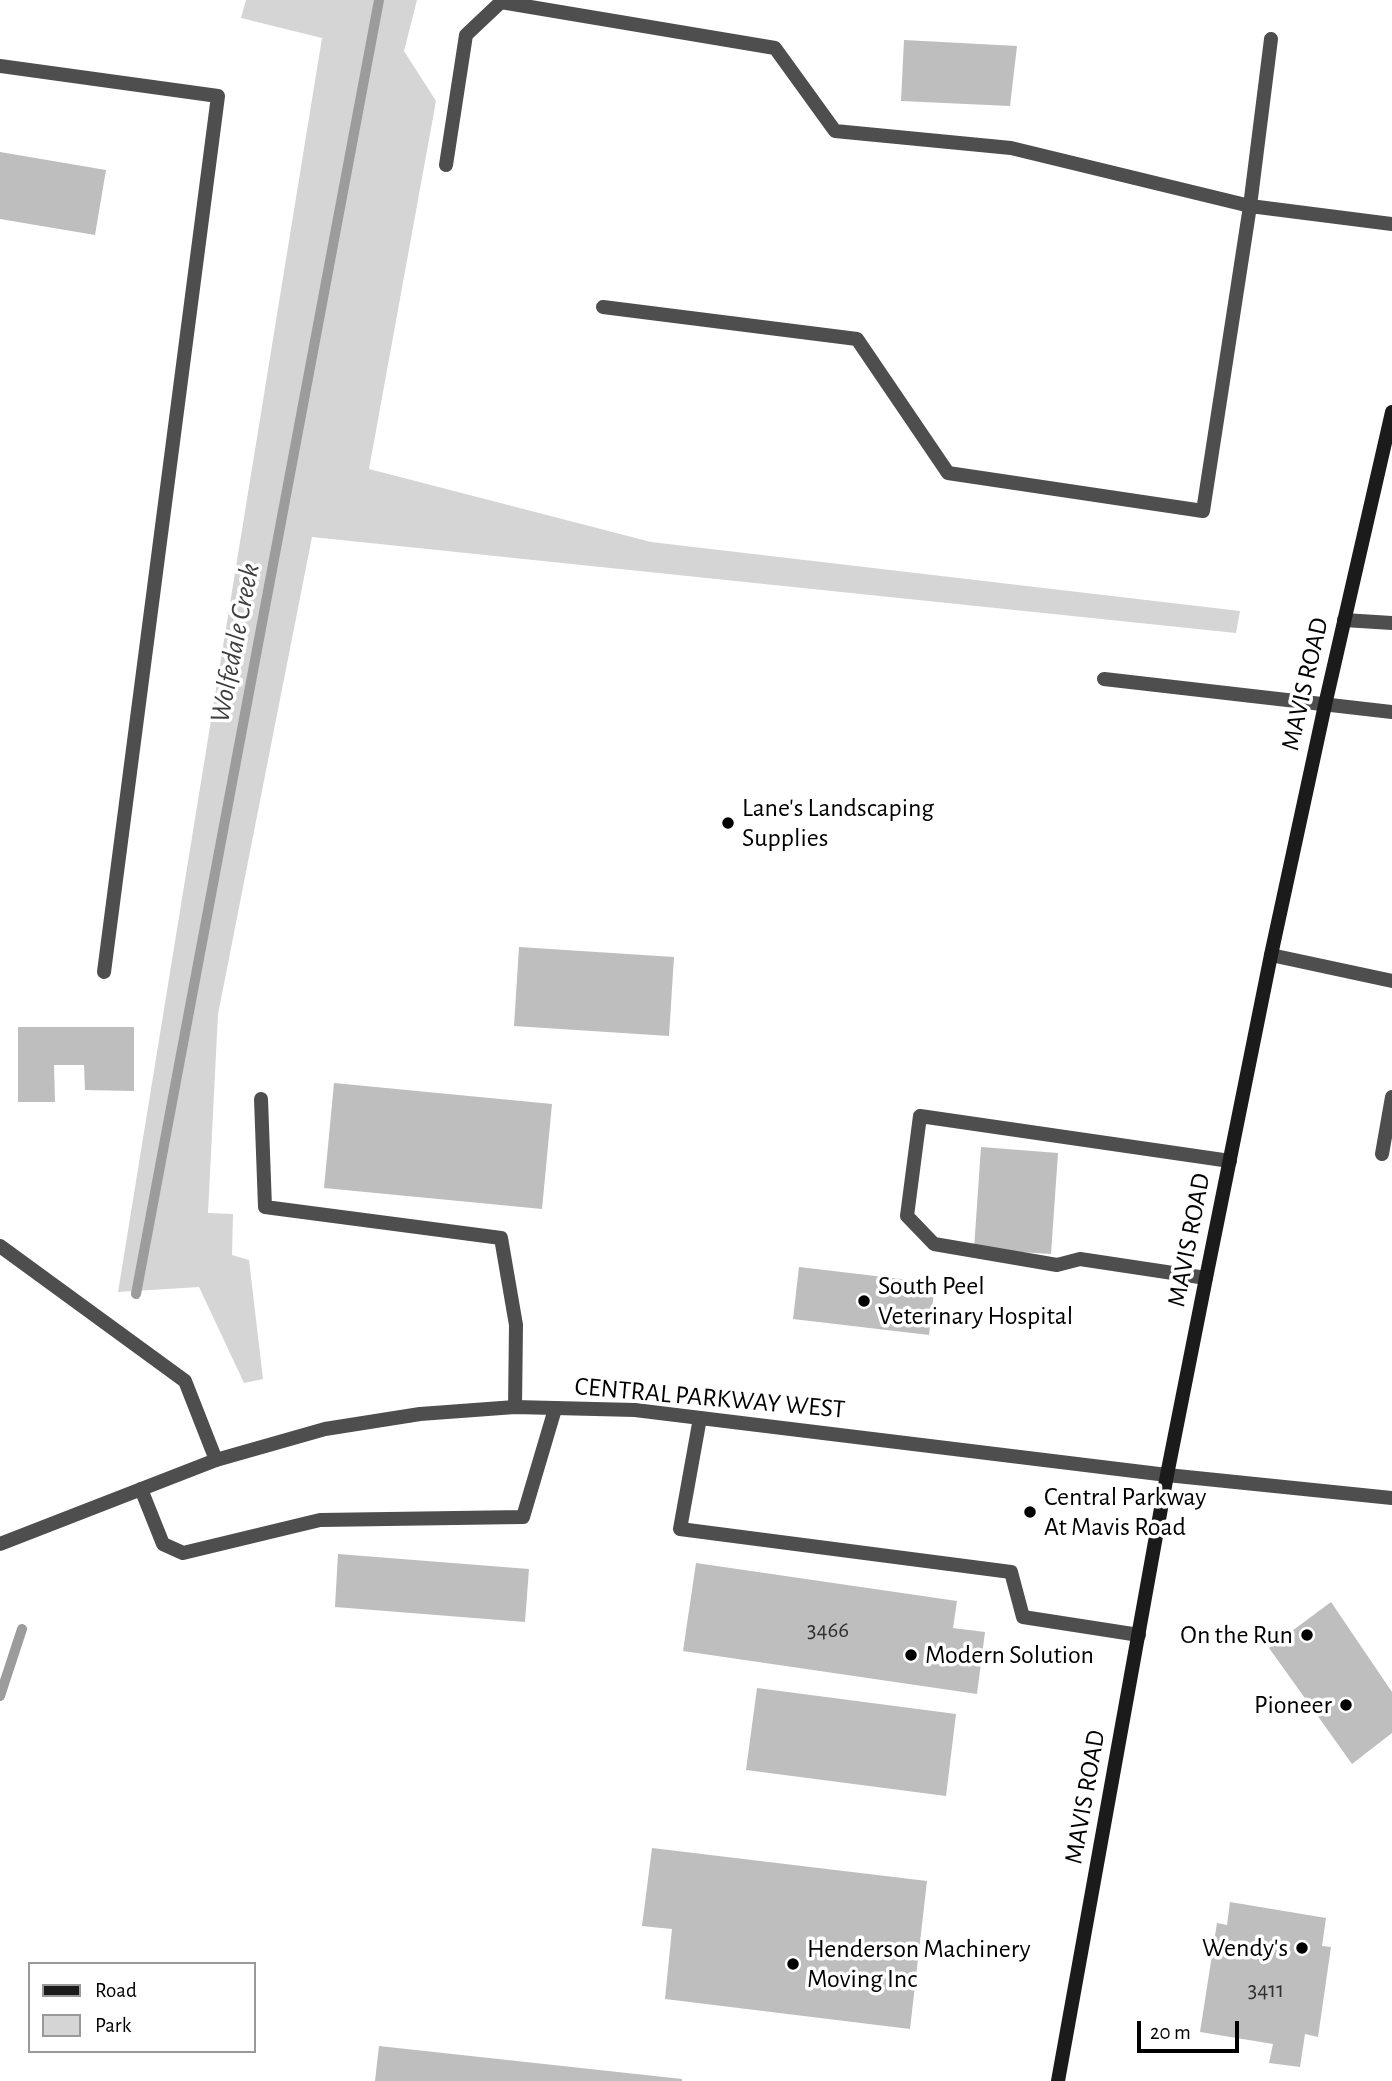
<!DOCTYPE html>
<html>
<head>
<meta charset="utf-8">
<style>
  body { margin:0 }
  #map { position:relative; width:1392px; height:2081px; overflow:hidden; background:#fff; font-family:"Alegreya Sans",sans-serif }
  canvas { display:block }
  .legend { position:absolute; left:28px; top:1962px; width:228px; height:91px; box-sizing:border-box; background:#fff; border:2px solid #999; margin:0; padding:9px 12px; list-style:none; font-size:21px; color:#000 }
  .legend li { display:flex; align-items:center; gap:14px; height:35px }
  .legend b { width:35px; border:2px solid #999 }
  .scale { position:absolute; left:1137px; top:2021px; width:102px; height:32px; box-sizing:border-box; border:4px solid #000; border-top:0; padding-left:9px; font-size:21px; line-height:24px; white-space:nowrap; color:#000; -webkit-text-stroke:5px #fff; paint-order:stroke }
</style>
</head>
<body>
<div id="map">
<canvas width="1392" height="2081"></canvas>
<ul class="legend">
<li><b style="height:9px;background:#1b1b1b"></b>Road</li>
<li><b style="height:19px;background:#d5d5d5"></b>Park</li>
</ul>
<div class="scale">20 m</div>
</div>
<script>
const g = document.querySelector('canvas').getContext('2d');
g.lineJoin = 'round';
function paint(path, color) { g.fillStyle = color; g.fill(path, 'evenodd'); }
const shape = rows => new Path2D(rows.map(r => 'M' + r).join(''));
function strokePath(path, color, width, dash) { g.strokeStyle = color; g.lineWidth = width; g.lineCap = dash ? 'butt' : 'round'; g.setLineDash(dash || []); g.stroke(path); }
function drawText(font, color, halo, rows, align = 'center') {
  g.font = font + ' "Alegreya Sans",sans-serif'; g.lineWidth = 7; g.setLineDash([]); g.textBaseline = 'middle'; g.strokeStyle = halo; g.fillStyle = color; for (const [text, x, y, turn = 0] of rows) {
    g.save(); g.translate(x, y); g.rotate((+turn || 0) * Math.PI / 180); g.textAlign = isNaN(turn) ? turn : align; if (halo) g.strokeText(text, 0, 0); g.fillText(text, 0, 0); g.restore();
  }
}
const green = shape([
  [246,0,417,0,404,51,436,101,369,469,651,542,1240,611,1236,633,312,537,218,1014,208,1213,233,1214,232,1255,249,1260,263,1379,244,1383,199,1287,118,1292,322,38,241,18]
]);
const stream = shape([
  [136,1294,379,0],
  [0,1696,22,1629]
]);
const building = shape([
  [904,40,1017,46,1010,106,901,101],
  [0,152,106,170,95,235,0,219],
  [519,947,674,957,669,1036,514,1026],
  [18,1027,134,1027,134,1091,85,1090,84,1065,54,1065,55,1102,18,1102],
  [334,1083,552,1104,542,1209,324,1188],
  [981,1147,1058,1153,1051,1254,974,1249],
  [799,1267,935,1283,929,1335,793,1319],
  [338,1554,529,1569,525,1622,335,1607],
  [696,1563,957,1601,953,1628,985,1632,977,1694,683,1651],
  [1331,1602,1392,1692,1392,1733,1352,1764,1269,1648],
  [757,1688,956,1714,946,1796,746,1770],
  [652,1848,927,1881,910,2029,665,1999,672,1929,642,1926],
  [1230,1902,1326,1918,1322,1946,1331,1947,1318,2037,1305,2034,1300,2067,1269,2063,1273,2044,1200,2032,1217,1923,1227,1925],
  [379,2046,682,2079,682,2081,375,2081]
]);
const service = shape([
  [0,66,218,96,104,972],
  [446,165,466,35,501,2,775,48,835,131,1011,148,1250,206,1392,224],
  [603,307,857,339,948,473,1203,511,1250,206,1271,39],
  [1344,620,1392,623],
  [1104,679,1392,712],
  [1271,955,1392,981],
  [261,1099,265,1207,501,1238,516,1325,515,1407],
  [1382,1154,1392,1097],
  [0,1246,185,1381,216,1460],
  [1206,1278,1080,1259,1057,1265,934,1244,907,1216,920,1116,1230,1161],
  [700,1418,680,1529,1011,1572,1023,1617,1139,1635],
  [141,1489,163,1544,183,1553,320,1520,523,1517,555,1409]
]);
const tertiary = shape([
  [0,1544,216,1460,325,1429,420,1414,515,1407,635,1410,1167,1475,1392,1498]
]);
const secondary = shape([
  [1058,2081,1167,1475,1206,1278,1271,955,1325,705,1392,412]
]);
const markers = [
  [728,823,7,"#000"],
  [864,1301,7,"#000"],
  [1030,1512,7,"#000"],
  [1307,1635,7,"#000"],
  [911,1655,7,"#000"],
  [1346,1705,7,"#000"],
  [1302,1948,7,"#000"],
  [793,1964,7,"#000"]
];
const numberNames = [
  ["3466",828,1630],
  ["3411",1266,1990]
];
const streetNames = [
  ["MAVIS ROAD",1305,684,-77],
  ["MAVIS ROAD",1189,1240,-79],
  ["CENTRAL PARKWAY WEST",710,1398,5],
  ["MAVIS ROAD",1085,1797,-80]
];
const poiNames = [
  ["Lane's Landscaping",742,808],
  ["Supplies",742,838],
  ["South Peel",878,1286],
  ["Veterinary Hospital",878,1316],
  ["Central Parkway",1044,1497],
  ["At Mavis Road",1044,1527],
  ["On the Run",1293,1635,"right"],
  ["Modern Solution",925,1655],
  ["Pioneer",1332,1705,"right"],
  ["Wendy's",1288,1948,"right"],
  ["Henderson Machinery",807,1949],
  ["Moving Inc",807,1979]
];
const waterNames = [
  ["Wolfedale Creek",235,643,-79]
];
paint(green, '#d5d5d5');
strokePath(stream, '#9c9c9c', 10);
paint(building, '#bebebe');
strokePath(service, '#4e4e4e', 14);
strokePath(tertiary, '#4e4e4e', 14);
strokePath(secondary, '#1b1b1b', 14);
for (const [x, y, r, color] of markers) { const dot = new Path2D(); dot.arc(x, y, r, 0, 2 * Math.PI); g.fillStyle = color; g.fill(dot); strokePath(dot, '#fff', 2.5); }
drawText('23px', '#303030', null, numberNames);
drawText('26px', '#000', '#fff', streetNames);
drawText('26px', '#000', '#fff', poiNames, 'left');
drawText('italic 28px', '#3d3d3d', '#fff', waterNames);
</script>
</body>
</html>
